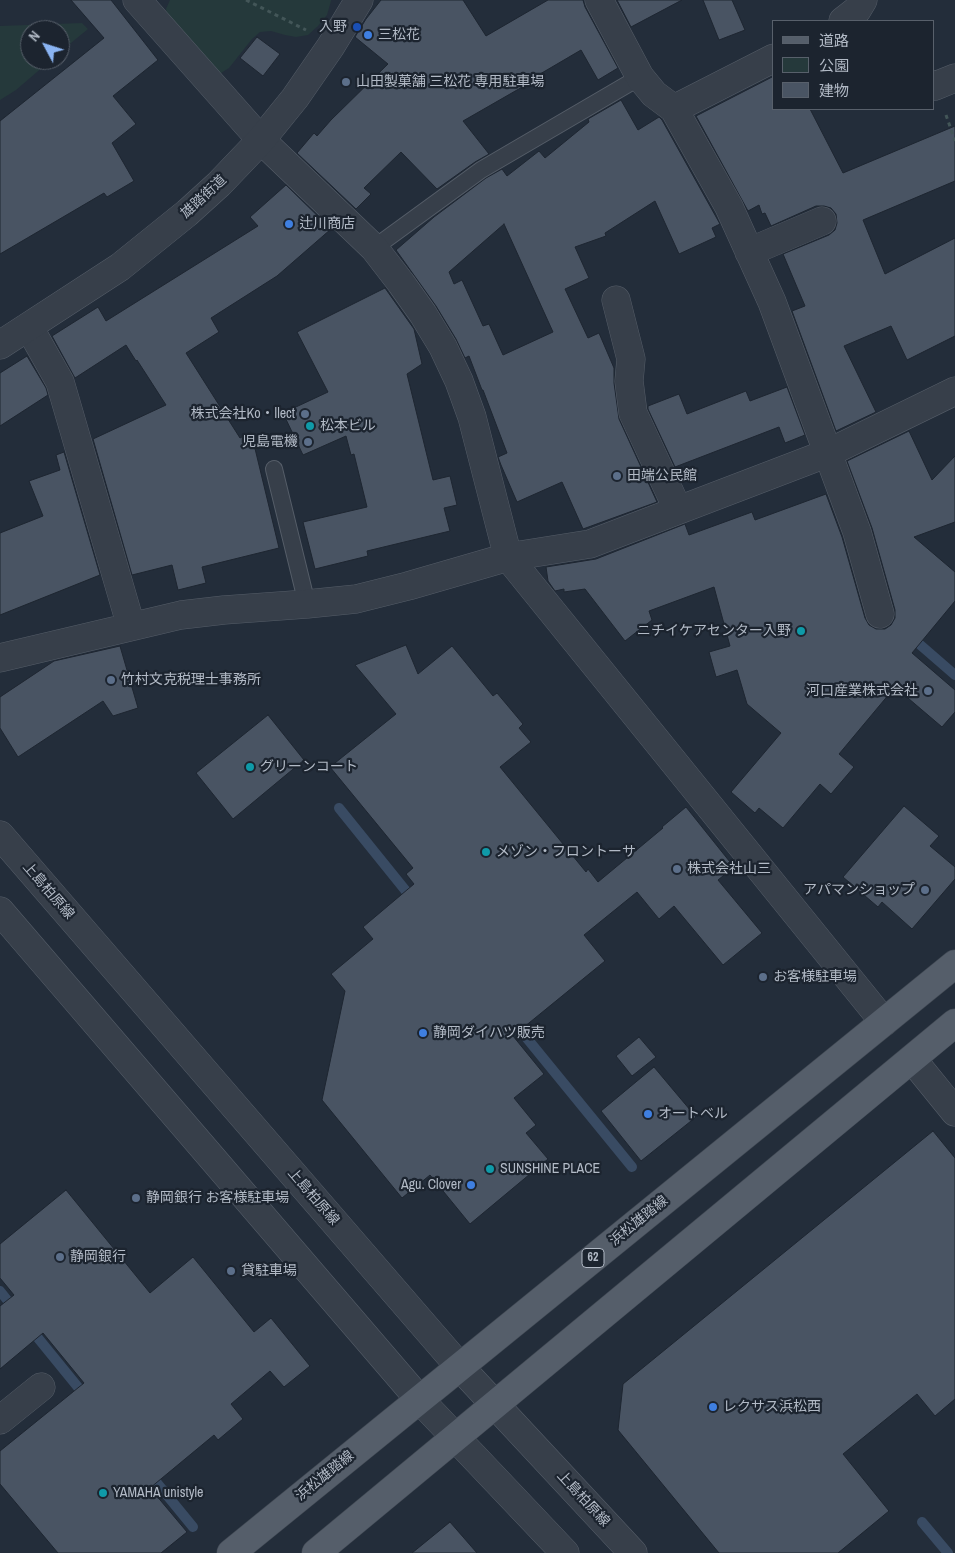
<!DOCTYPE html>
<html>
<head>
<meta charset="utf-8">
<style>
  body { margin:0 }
  #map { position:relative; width:955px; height:1553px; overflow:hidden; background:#232d3a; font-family:"Archivo Narrow","Noto Sans JP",sans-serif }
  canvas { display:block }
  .legend { position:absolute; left:772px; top:20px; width:162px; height:90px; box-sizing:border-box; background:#1c242f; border:1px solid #58606b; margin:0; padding:6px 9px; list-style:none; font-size:15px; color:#b2bac6 }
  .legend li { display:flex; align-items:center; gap:10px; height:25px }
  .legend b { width:25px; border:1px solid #58606b }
  .north { position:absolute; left:20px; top:20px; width:50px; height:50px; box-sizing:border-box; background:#1c242f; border:1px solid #58606b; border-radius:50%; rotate:310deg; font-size:14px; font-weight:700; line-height:20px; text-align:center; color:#b2bac6 }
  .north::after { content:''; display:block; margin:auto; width:18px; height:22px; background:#8ab4f3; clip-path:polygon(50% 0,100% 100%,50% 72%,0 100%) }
</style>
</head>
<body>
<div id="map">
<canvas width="955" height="1553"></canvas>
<ul class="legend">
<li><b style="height:6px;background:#555e6a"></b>道路</li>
<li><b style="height:14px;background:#25393b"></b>公園</li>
<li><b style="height:14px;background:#495463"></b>建物</li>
</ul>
<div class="north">N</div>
</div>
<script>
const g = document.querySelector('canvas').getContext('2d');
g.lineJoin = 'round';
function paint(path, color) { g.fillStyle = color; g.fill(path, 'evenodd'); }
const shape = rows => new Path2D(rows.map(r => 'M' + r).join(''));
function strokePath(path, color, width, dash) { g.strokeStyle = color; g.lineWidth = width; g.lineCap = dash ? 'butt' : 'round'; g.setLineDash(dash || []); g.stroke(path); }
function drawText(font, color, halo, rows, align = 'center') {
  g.font = font + ' "Archivo Narrow","Noto Sans JP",sans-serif'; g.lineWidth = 4.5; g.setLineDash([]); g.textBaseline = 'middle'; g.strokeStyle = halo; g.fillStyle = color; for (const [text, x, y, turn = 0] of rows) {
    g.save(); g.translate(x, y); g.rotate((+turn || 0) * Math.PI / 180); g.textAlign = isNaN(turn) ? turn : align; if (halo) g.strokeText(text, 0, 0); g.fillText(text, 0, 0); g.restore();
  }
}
const green = shape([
  [170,0,331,0,331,1,327,15,318,26,308,35,296,37,285,35,271,31,260,32,252,39,229,68,221,73,213,71,168,20,166,9],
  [82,23,88,29,60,52,60,30,30,30,30,60,51,60,16,90,0,100,0,26]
]);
const stream = shape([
  [910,636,955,675],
  [339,808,414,901],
  [512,1020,632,1167],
  [0,1291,15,1310],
  [29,1327,86,1397],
  [148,1472,193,1527],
  [922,1522,948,1553]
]);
const building = shape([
  [71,0,111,0,158,60,113,96,136,124,112,143,134,181,107,197,104,193,0,254,0,121,104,38,71,0],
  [381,0,463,0,486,36,548,0,583,0,585,7,618,68,598,80,581,50,523,84,524,86,463,121,489,154,475,162,437,189,401,152,364,188,371,194,356,209,297,153,314,133,317,136,331,120,388,64,355,37,366,19,381,0],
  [617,0,682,0,631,27,617,0],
  [703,0,732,0,745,30,719,40,703,0],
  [257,37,280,54,263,76,240,58,257,37],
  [774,76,774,109,810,109,843,173,955,126,955,181,863,220,885,274,955,238,955,336,907,360,891,326,844,346,876,412,836,431,792,311,805,306,783,254,829,235,835,230,837,223,836,214,831,208,824,206,816,206,771,226,765,213,762,214,759,205,748,211,696,116,774,76],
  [621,100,638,130,659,117,662,120,720,224,712,228,716,237,679,254,655,201,605,233,606,236,575,247,589,278,565,289,588,338,599,333,614,368,614,383,619,419,657,502,583,529,562,482,517,502,501,465,498,457,507,453,483,390,482,390,469,356,465,358,456,339,436,306,396,250,434,217,486,178,502,169,507,176,539,151,545,158,589,122,588,119,621,100],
  [504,224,553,332,503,355,489,324,483,326,462,280,454,284,449,272,504,224],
  [286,185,331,229,277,276,211,318,219,332,186,353,240,438,251,432,279,548,202,567,206,583,178,590,172,565,132,575,93,439,166,405,137,360,136,361,126,345,75,378,52,336,98,307,106,321,258,226,250,217,286,185],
  [385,288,414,329,422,364,407,374,433,480,450,476,457,505,444,508,450,531,367,551,368,556,315,569,303,522,367,507,354,454,351,455,346,436,303,455,283,413,328,392,297,332,385,288],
  [27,356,46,388,48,395,0,426,0,373,27,356],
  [787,387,805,435,785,443,779,427,675,467,648,409,648,406,679,394,687,414,746,391,750,401,787,387],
  [909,431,932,480,955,456,955,522,914,537,955,572,955,601,912,653,955,690,955,712,942,727,895,687,839,754,854,767,831,794,820,784,783,828,759,808,755,813,731,792,781,733,747,704,737,670,716,677,709,652,730,646,714,587,649,611,652,620,625,641,585,589,564,592,564,589,555,591,548,581,546,567,596,559,685,524,689,535,752,512,755,520,826,494,842,537,865,618,869,625,876,629,885,629,891,625,895,618,895,610,872,528,847,461,909,431],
  [64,452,100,575,0,615,0,533,43,516,29,481,60,470,56,455,64,452],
  [406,645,418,674,452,646,493,696,497,693,523,724,519,728,531,742,500,767,586,872,588,869,598,882,663,828,662,827,686,807,734,867,718,880,762,933,723,965,674,906,659,919,637,892,584,935,605,961,513,1036,544,1074,514,1098,536,1125,526,1133,548,1159,470,1224,430,1175,402,1198,322,1100,345,991,331,974,373,939,363,927,414,884,406,874,413,868,330,767,396,714,355,665,406,645],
  [120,646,138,708,113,716,103,701,18,757,0,728,0,697,54,661,120,646],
  [268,715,304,760,233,819,196,773,268,715],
  [904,806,939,836,930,846,955,867,955,879,912,929,882,902,878,907,843,877,904,806],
  [639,1037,656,1057,632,1076,616,1056,639,1037],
  [654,1067,696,1117,641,1161,601,1111,654,1067],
  [933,1131,955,1158,955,1399,935,1416,917,1394,843,1454,889,1511,838,1553,719,1553,618,1430,623,1384,933,1131],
  [66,1190,150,1293,193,1257,254,1332,271,1318,310,1366,284,1387,270,1371,231,1404,243,1419,218,1440,214,1435,150,1488,187,1532,161,1553,58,1553,0,1484,0,1451,84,1383,43,1333,0,1369,0,1306,14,1295,0,1278,0,1244,66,1190],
  [450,1522,477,1553,412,1553,450,1522]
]);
const path = shape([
  [246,0,306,30],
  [946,115,955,141]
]);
const service = shape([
  [374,248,481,170,640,77],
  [274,469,307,604]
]);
const minor = shape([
  [137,0,261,140,374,248,401,283,423,314,443,347,459,381,472,417,508,557,884,1022],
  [599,0,640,77,654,94,674,109,729,207,772,302,857,532,880,614],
  [843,21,857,10,863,0],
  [934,85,935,86,955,78],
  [674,109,774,58],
  [749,252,822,221],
  [616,300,631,359,629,381,633,413,678,510],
  [29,327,60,382,131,626],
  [0,658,181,615,224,610,307,604,356,599,408,586,508,557,590,544,828,453,955,391],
  [912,1059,955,1112],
  [0,1420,41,1387]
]);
const tertiary = shape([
  [0,345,120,267,187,213,219,184,261,140,295,98,331,46,359,0],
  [0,835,459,1366,633,1553],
  [0,911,419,1399,565,1553]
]);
const primary = shape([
  [231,1553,955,964],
  [316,1553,955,1023]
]);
const markers = [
  [357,27,5,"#1a4fb4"],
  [368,35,5,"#3f7fe0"],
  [346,82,5,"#5c6f8a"],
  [289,224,5,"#3f7fe0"],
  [305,414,5,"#5c6f8a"],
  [310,426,5,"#0f9aa8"],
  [308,442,5,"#5c6f8a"],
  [617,476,5,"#5c6f8a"],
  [801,631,5,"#0f9aa8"],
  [111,680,5,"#5c6f8a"],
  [928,691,5,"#5c6f8a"],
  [250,767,5,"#0f9aa8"],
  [486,852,5,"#0f9aa8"],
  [677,869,5,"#5c6f8a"],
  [925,890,5,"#5c6f8a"],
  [763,977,5,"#5c6f8a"],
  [423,1033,5,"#3f7fe0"],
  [648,1114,5,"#3f7fe0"],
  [490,1169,5,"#0f9aa8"],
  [471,1185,5,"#3f7fe0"],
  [136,1198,5,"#5c6f8a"],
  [60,1257,5,"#5c6f8a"],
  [231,1271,5,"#5c6f8a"],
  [713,1407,5,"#3f7fe0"],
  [103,1493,5,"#0f9aa8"]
];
const shields = [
  [593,1258,22]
];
const shieldNames = [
  ["62",593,1258]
];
const poiNames = [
  ["入野",347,27,"right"],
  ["三松花",378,35],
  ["山田製菓舗 三松花 専用駐車場",356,82],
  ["辻川商店",299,224],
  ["株式会社Ko・llect",295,414,"right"],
  ["松本ビル",320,426],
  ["児島電機",298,442,"right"],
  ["田端公民館",627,476],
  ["ニチイケアセンター入野",791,631,"right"],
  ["竹村文克税理士事務所",121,680],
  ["河口産業株式会社",918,691,"right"],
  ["グリーンコート",260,767],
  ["メゾン・フロントーサ",496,852],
  ["株式会社山三",687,869],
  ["アパマンショップ",915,890,"right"],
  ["お客様駐車場",773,977],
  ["静岡ダイハツ販売",433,1033],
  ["オートベル",658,1114],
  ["SUNSHINE PLACE",500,1169],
  ["Agu. Clover",461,1185,"right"],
  ["静岡銀行 お客様駐車場",146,1198],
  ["静岡銀行",70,1257],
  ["貸駐車場",241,1271],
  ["レクサス浜松西",723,1407],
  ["YAMAHA unistyle",113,1493]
];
const streetNames = [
  ["雄踏街道",204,197,-43],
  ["上島柏原線",48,891,49],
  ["上島柏原線",313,1197,49],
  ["浜松雄踏線",639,1221,-39],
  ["浜松雄踏線",325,1476,-39],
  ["上島柏原線",583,1499,47]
];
paint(green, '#25393b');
strokePath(stream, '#394b63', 10);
paint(building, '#495463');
strokePath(building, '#1e2631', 1);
strokePath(service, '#555d68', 18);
strokePath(minor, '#555d68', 29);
strokePath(tertiary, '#555d68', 29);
strokePath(primary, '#404853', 29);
strokePath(path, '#435658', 3, [4, 4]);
strokePath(service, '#373f4a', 16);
strokePath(minor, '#373f4a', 28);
strokePath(tertiary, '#373f4a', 28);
strokePath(primary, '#555e6a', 28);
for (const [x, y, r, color] of markers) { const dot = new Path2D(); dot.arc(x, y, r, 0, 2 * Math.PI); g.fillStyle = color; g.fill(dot); strokePath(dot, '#1c242f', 2); }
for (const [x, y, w] of shields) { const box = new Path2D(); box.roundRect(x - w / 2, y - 9.5, w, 19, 4); g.fillStyle = '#1c242f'; g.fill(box); strokePath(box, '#b2bac6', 1); }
drawText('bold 12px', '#b2bac6', null, shieldNames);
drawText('14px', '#b2bac6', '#1c242f', poiNames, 'left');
drawText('14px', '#b2bac6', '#1c242f', streetNames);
</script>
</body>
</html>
